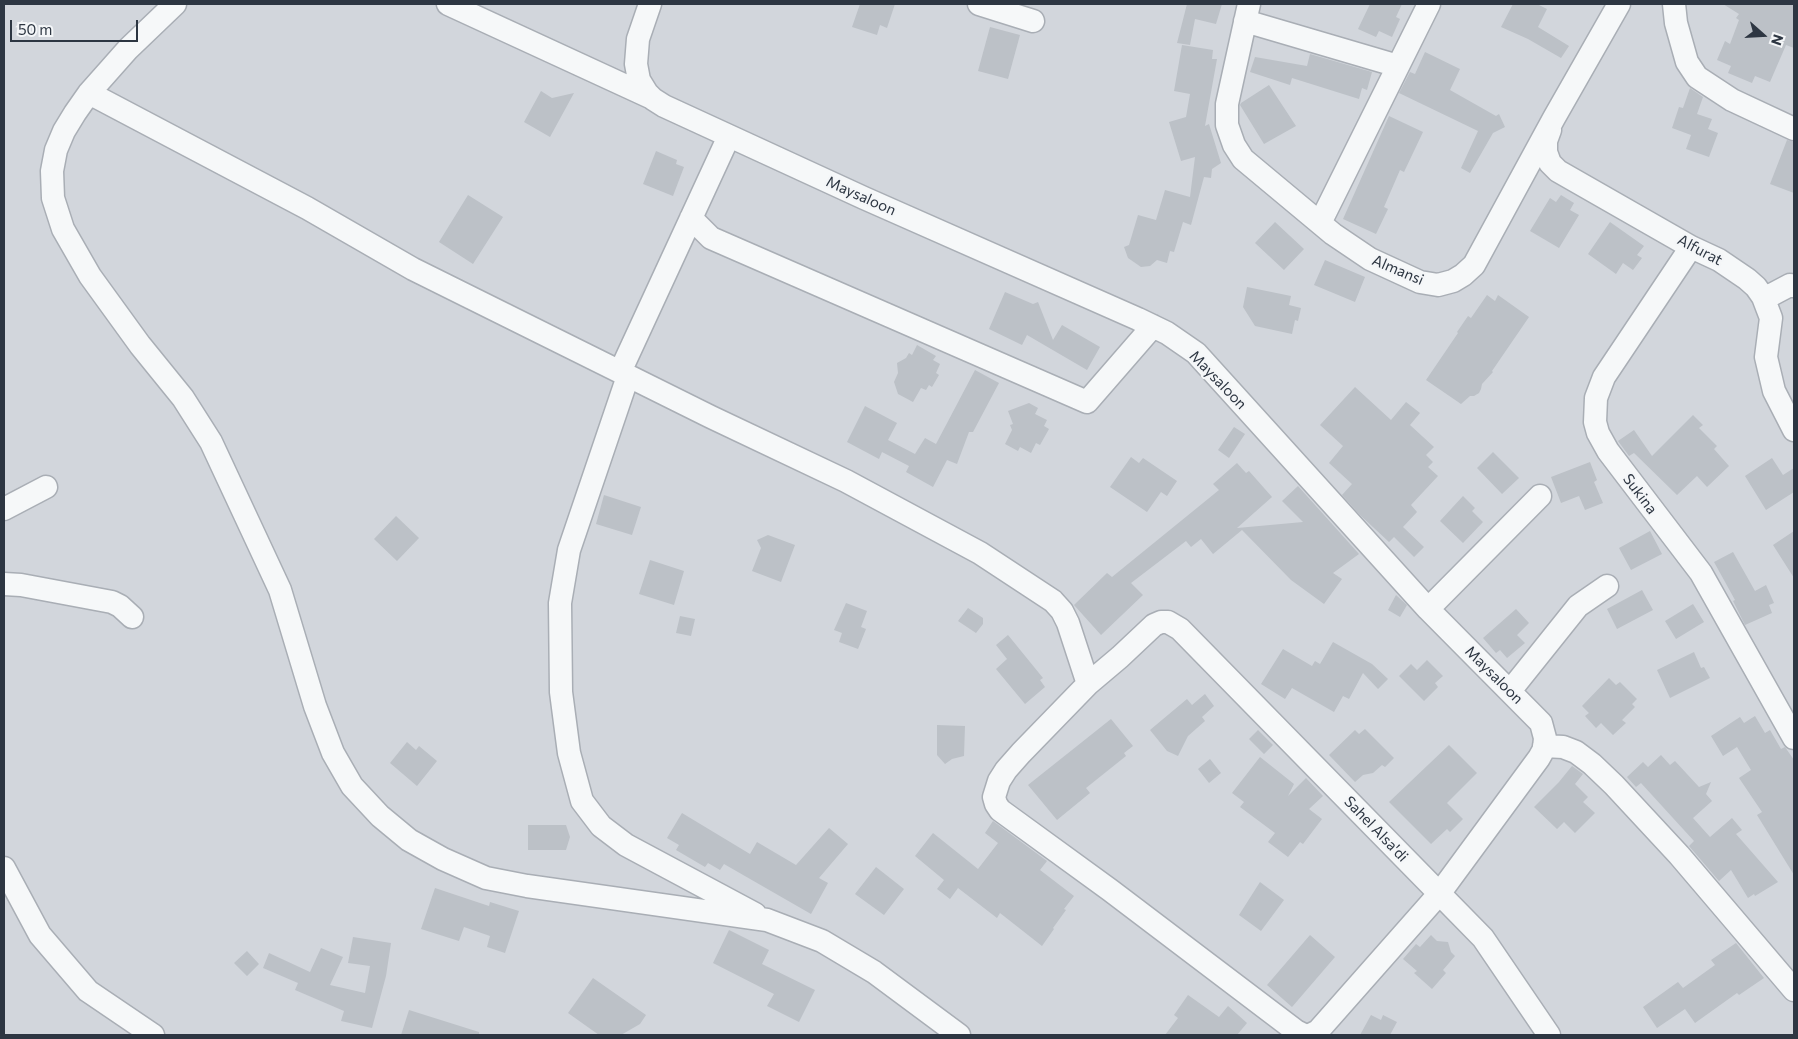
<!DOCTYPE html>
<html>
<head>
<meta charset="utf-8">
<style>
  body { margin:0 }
  #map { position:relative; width:1798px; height:1039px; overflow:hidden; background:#e4e7eb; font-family:Commissioner,sans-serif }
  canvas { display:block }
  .frame { position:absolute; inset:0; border:5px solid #2d3642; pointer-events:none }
  .north { position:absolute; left:1738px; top:10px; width:50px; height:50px; -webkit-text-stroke:4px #f4f6f8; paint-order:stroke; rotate:109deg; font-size:14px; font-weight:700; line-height:20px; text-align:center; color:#2d3642 }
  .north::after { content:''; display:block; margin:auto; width:18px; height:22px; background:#2d3642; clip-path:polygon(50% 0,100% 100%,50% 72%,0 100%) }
  .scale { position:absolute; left:10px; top:20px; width:128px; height:22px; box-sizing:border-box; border:2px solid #2d3642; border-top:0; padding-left:6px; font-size:15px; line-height:18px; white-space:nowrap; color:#2d3642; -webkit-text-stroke:4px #f4f6f8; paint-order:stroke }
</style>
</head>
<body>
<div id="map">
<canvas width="1798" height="1039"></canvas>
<div class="frame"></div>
<div class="north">N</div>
<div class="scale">50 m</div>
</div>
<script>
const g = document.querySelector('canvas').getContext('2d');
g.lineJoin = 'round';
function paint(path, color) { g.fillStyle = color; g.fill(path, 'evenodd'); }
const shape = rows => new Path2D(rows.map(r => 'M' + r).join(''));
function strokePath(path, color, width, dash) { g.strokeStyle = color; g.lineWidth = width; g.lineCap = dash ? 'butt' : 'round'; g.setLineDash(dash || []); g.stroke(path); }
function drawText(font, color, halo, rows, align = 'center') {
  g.font = font + ' Commissioner,sans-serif'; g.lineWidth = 4.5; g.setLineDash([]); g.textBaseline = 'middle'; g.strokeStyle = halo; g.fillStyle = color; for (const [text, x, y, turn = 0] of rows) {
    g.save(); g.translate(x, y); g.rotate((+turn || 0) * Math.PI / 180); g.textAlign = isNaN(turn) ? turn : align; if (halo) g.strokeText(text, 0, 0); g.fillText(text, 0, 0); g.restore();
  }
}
const built = shape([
  [4,4,1794,4,1794,1035,4,1035]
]);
const building = shape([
  [860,4,895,4,887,28,880,25,877,35,852,27],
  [1187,4,1222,4,1216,24,1195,19,1190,45,1177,43],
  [1370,4,1402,4,1396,17,1400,19,1392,37,1379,31,1376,37,1358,29],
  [1513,4,1537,4,1547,9,1538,27,1569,46,1561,58,1528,39,1501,27],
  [1723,4,1794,4,1794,48,1786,45,1770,82,1755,76,1752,83,1728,73,1731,66,1717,60,1725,41,1730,44,1739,20,1736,18,1739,14],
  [990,27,1020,35,1008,79,978,71],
  [1182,45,1213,50,1212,59,1217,59,1205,126,1209,124,1221,163,1212,169,1211,178,1204,177,1191,225,1183,222,1174,252,1170,251,1167,263,1157,260,1150,266,1141,267,1128,258,1124,247,1129,245,1138,215,1156,220,1165,190,1190,197,1195,157,1181,161,1169,122,1186,117,1190,94,1174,91],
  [1425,52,1460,69,1450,90,1496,116,1499,114,1505,127,1493,133,1470,173,1461,168,1478,131,1399,93,1410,72,1415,74],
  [1310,54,1372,72,1367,90,1362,88,1359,99,1292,78,1290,85,1250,72,1255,57,1307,66],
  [1269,85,1296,126,1264,144,1240,105,1241,103],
  [1690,88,1703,97,1697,114,1712,119,1708,129,1718,133,1709,157,1686,149,1691,135,1672,128,1679,107,1683,108],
  [541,91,552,98,574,93,550,137,524,122],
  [1389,116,1423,132,1404,172,1400,170,1384,207,1388,209,1376,234,1343,219],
  [1787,140,1794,142,1794,193,1770,184],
  [656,151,677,160,676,164,684,167,673,196,643,184],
  [468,195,503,217,473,264,439,242],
  [1561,195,1574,203,1570,210,1579,215,1559,248,1530,231,1550,198,1556,202],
  [1275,222,1304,249,1284,270,1255,243],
  [1610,222,1644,246,1637,255,1642,258,1633,270,1623,263,1616,274,1588,254],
  [1325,260,1365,277,1355,302,1314,285],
  [1247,287,1291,296,1289,305,1301,308,1298,321,1295,320,1292,334,1255,326,1243,307],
  [1005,292,1033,304,1038,302,1053,340,1062,325,1100,347,1087,370,1027,335,1022,345,989,329],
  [1487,295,1495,301,1498,295,1529,317,1492,371,1493,372,1482,384,1481,389,1479,393,1474,396,1470,396,1461,404,1426,380,1458,333,1457,332,1468,316,1471,318],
  [917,345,936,356,933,360,940,364,936,373,939,375,932,387,929,385,926,390,921,388,913,402,898,394,894,382,898,373,897,363,906,358,909,353,912,355],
  [975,370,999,383,973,432,969,432,957,464,947,460,933,487,906,472,909,466,882,452,879,459,847,442,865,406,897,423,888,440,915,454,925,438,936,444],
  [1355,387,1391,420,1406,402,1420,413,1410,425,1434,447,1426,455,1433,462,1428,467,1438,476,1411,505,1417,512,1403,527,1424,547,1414,557,1394,537,1389,542,1360,515,1342,495,1352,484,1329,463,1343,446,1320,425],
  [1029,403,1038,408,1035,414,1047,420,1044,426,1049,429,1040,445,1036,443,1031,453,1020,447,1018,451,1005,444,1012,430,1010,425,1013,424,1008,411],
  [1693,415,1703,425,1699,428,1717,446,1714,449,1729,466,1707,487,1697,476,1677,495,1634,453,1629,456,1618,441,1634,430,1652,456],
  [1234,427,1245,434,1229,458,1218,450],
  [1493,452,1519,478,1502,494,1477,468],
  [1131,457,1139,463,1143,458,1177,481,1167,496,1161,492,1147,512,1110,487],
  [1772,458,1783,475,1794,468,1794,492,1766,510,1745,476],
  [1590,462,1597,480,1594,482,1603,503,1585,510,1579,496,1561,503,1551,477],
  [1237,463,1246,473,1249,471,1272,497,1237,528,1303,522,1282,501,1298,486,1359,554,1333,573,1342,579,1324,604,1291,580,1242,530,1213,554,1201,539,1191,547,1186,541,1131,583,1143,595,1101,635,1074,605,1107,573,1112,577,1219,490,1213,484],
  [604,495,641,507,632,535,596,524],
  [1463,496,1475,508,1472,511,1483,522,1463,543,1440,521],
  [396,516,419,538,397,561,374,539],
  [1650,531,1662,554,1631,570,1619,548],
  [1794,531,1794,578,1773,545],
  [768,535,795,545,781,582,752,571,761,548,757,540],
  [1733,552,1755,591,1766,585,1774,603,1769,605,1772,613,1745,625,1733,601,1735,600,1714,562],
  [650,560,684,571,674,605,639,594],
  [1642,590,1653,610,1617,629,1607,609],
  [1396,595,1407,605,1400,617,1388,610],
  [846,603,867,611,861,627,866,629,858,649,839,642,842,633,834,630],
  [1693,604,1704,622,1676,639,1665,621],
  [968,608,983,618,983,624,976,633,958,621],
  [1516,609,1529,623,1517,635,1525,643,1507,658,1500,650,1496,653,1483,638],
  [680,616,695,619,691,636,676,633],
  [1008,635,1043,678,1040,680,1045,687,1025,704,996,669,1007,659,996,645],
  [1333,642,1372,664,1388,679,1378,689,1363,673,1349,699,1343,696,1334,712,1292,688,1285,699,1261,684,1283,649,1312,666,1315,661,1320,664],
  [1694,652,1701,668,1704,667,1710,678,1670,698,1657,670],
  [1427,660,1443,676,1435,683,1438,687,1424,701,1399,676,1411,664,1417,670],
  [1609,678,1616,685,1620,682,1637,699,1632,704,1635,707,1622,720,1626,723,1613,735,1601,723,1596,728,1585,716,1589,713,1582,706],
  [1205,694,1214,706,1202,717,1205,721,1188,736,1178,756,1167,751,1150,730,1187,699,1192,705],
  [1755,716,1765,733,1770,730,1781,749,1785,747,1794,760,1794,875,1757,815,1762,812,1739,778,1751,770,1737,747,1723,756,1711,736,1740,717,1744,723],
  [1111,719,1133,746,1124,753,1126,756,1086,788,1090,793,1057,820,1028,785],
  [937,725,965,726,964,756,952,759,945,764,937,755],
  [1365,729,1394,758,1385,767,1382,765,1373,773,1363,775,1355,782,1329,755,1355,730,1359,734],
  [1258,730,1273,745,1264,754,1249,739],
  [407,742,416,750,419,746,437,761,417,786,390,763],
  [1449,745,1477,773,1447,803,1463,819,1450,832,1447,829,1431,844,1389,802],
  [1661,755,1670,765,1675,761,1699,787,1711,782,1706,794,1712,801,1693,818,1710,837,1732,818,1742,830,1736,834,1778,882,1755,896,1754,894,1748,898,1731,870,1719,881,1689,846,1694,841,1641,783,1636,787,1627,777,1643,762,1648,767],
  [1260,757,1294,784,1288,796,1306,778,1323,796,1309,809,1322,819,1303,844,1300,842,1288,857,1268,842,1275,833,1240,807,1244,802,1232,793],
  [1210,759,1221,773,1209,783,1198,769],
  [1572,766,1583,774,1575,784,1588,797,1583,802,1595,813,1575,833,1564,822,1557,829,1534,807,1559,782],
  [682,813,750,854,757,842,796,865,829,828,848,844,819,878,828,883,811,914,724,864,720,870,708,863,705,867,676,850,679,845,667,838],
  [993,821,1047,861,1040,870,1074,896,1064,909,1066,910,1053,928,1054,929,1042,946,1000,913,997,918,958,888,950,899,937,889,944,880,915,856,933,833,978,869,998,843,985,833],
  [528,825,566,825,570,837,566,850,528,850],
  [876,867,904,889,884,915,855,894],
  [1260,882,1284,900,1261,931,1239,915],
  [435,888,489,906,490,902,519,911,505,953,487,947,490,936,464,927,459,941,421,929],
  [729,930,769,950,762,964,815,990,799,1022,767,1006,774,994,713,963],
  [1310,935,1335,957,1292,1007,1267,985],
  [1431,935,1437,941,1448,942,1451,952,1455,956,1443,970,1446,973,1432,989,1414,973,1417,971,1403,959,1416,944,1420,947],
  [353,937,391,943,386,976,372,1028,341,1021,344,1011,295,990,298,983,263,968,269,953,310,972,321,948,343,957,330,985,365,993,370,966,348,963],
  [1736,943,1764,978,1739,995,1737,993,1695,1023,1685,1009,1657,1028,1643,1007,1678,982,1683,988,1715,965,1711,960],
  [247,951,259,964,247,976,234,963],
  [593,978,646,1015,640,1024,621,1035,599,1035,568,1013],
  [1188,995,1219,1017,1228,1006,1247,1023,1237,1035,1165,1035,1178,1018,1174,1015],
  [409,1010,479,1032,479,1035,401,1035],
  [1371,1015,1381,1020,1383,1015,1397,1022,1390,1035,1360,1035]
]);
const minor = shape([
  [175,4,128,49,89,93,75,113,64,131,56,150,52,171,53,198,63,229,90,276,140,345,183,398,211,442,280,590,315,706,333,753,352,786,380,816,409,840,443,859,486,878,527,886,767,920,822,941,874,972,959,1035],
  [448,4,652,98],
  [650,4,638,39,636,64,639,80,647,93,653,99,664,106,864,198,1138,319,1167,333,1196,353,1428,609,1541,723,1545,738,1544,749,1539,758,1439,894,1318,1031,1310,1035],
  [979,4,1033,21],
  [1249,4,1227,104,1227,125,1234,145,1243,159,1333,234,1370,259,1420,282,1438,285,1453,281,1463,275,1474,265,1554,118,1619,4],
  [1674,4,1676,23,1687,62,1697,77,1732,100,1794,129],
  [1245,21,1398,66],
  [89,93,307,208,413,269,711,417,846,481,980,553,1053,601,1062,611,1068,623,1088,684],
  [1550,130,1546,141,1546,152,1550,163,1558,171,1691,247,1719,260,1747,279,1756,287,1763,297,1771,318,1766,357,1774,391,1794,430],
  [691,218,711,238,1087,402,1153,326],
  [1320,223,1429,4],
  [1691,247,1604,377,1596,398,1595,422,1598,433,1608,451,1701,573,1794,738],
  [1763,297,1773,294,1790,285,1794,286],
  [620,372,729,136],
  [628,376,569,550,560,603,561,692,569,753,582,801,601,826,626,845,755,914],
  [4,509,46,487],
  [4,584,21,585,112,602,120,606,132,617],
  [1428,609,1540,496],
  [1510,691,1578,606,1607,586],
  [1544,746,1563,747,1576,752,1592,764,1614,785,1679,855,1794,990],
  [4,868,40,935,88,991,153,1035],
  [1304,1035,1296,1031,1110,890,1000,810,996,804,994,797,999,781,1006,770,1021,753,1088,684,1120,657,1154,625,1161,622,1168,622,1180,629,1483,938,1549,1035]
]);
const streetNames = [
  ["Maysaloon",861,196,24],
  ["Alfurat",1700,250,28],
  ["Almansi",1398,270,23],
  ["Maysaloon",1218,380,46],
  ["Sukina",1640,494,53],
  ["Maysaloon",1494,675,45],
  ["Sahel Alsa'di",1376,829,46]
];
paint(built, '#d2d6dc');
paint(building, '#bcc1c7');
strokePath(minor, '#a9aeb5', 25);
strokePath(minor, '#f6f8f9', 22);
drawText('15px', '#2d3642', '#f4f6f8', streetNames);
</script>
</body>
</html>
